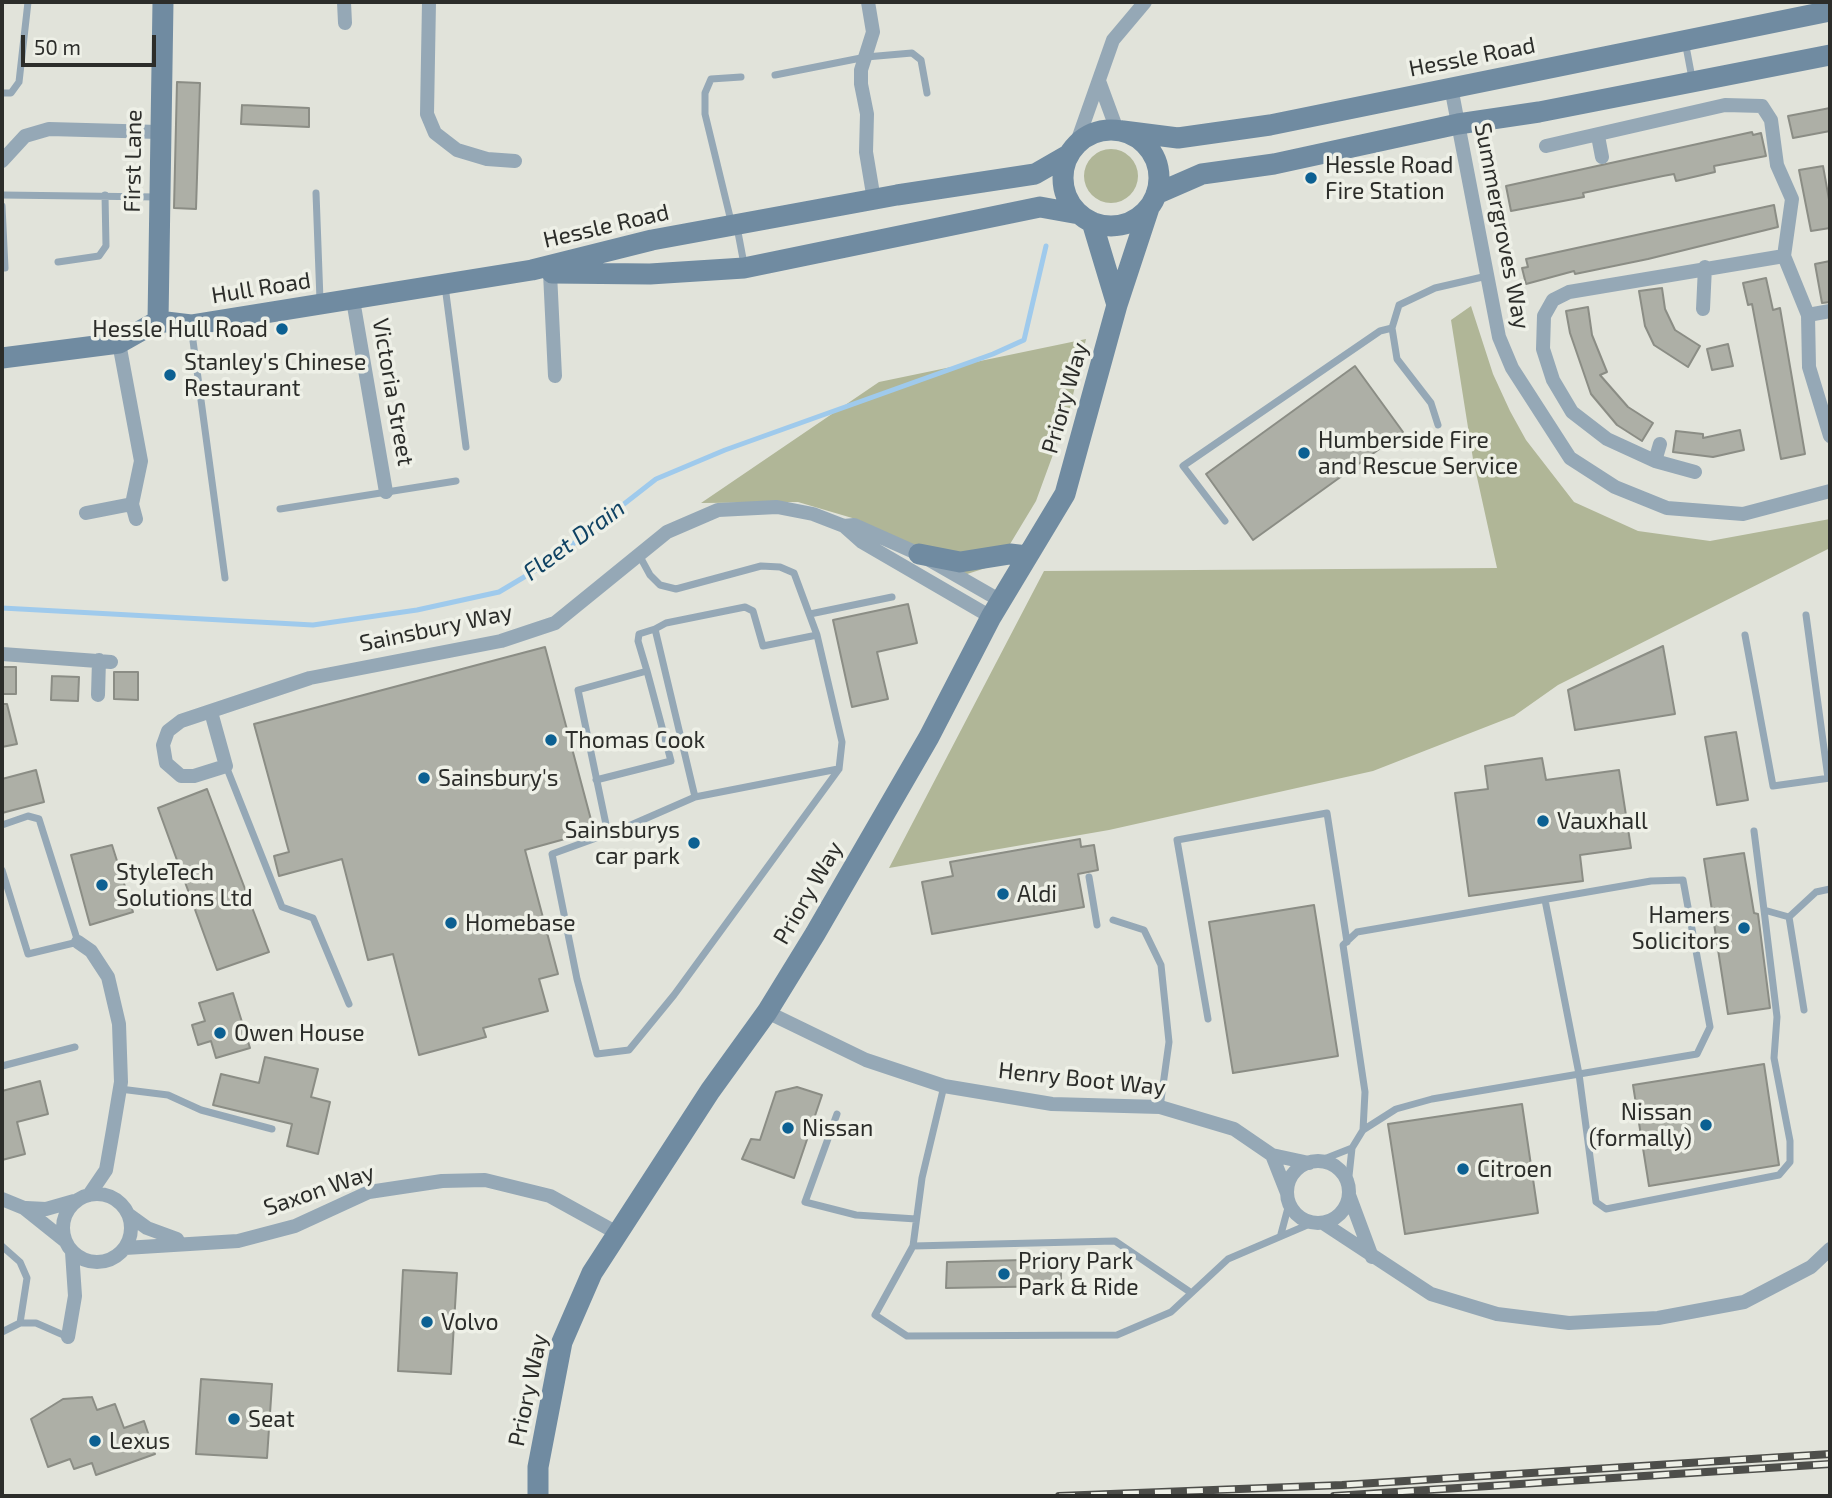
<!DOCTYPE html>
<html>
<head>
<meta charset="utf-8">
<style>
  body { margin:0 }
  #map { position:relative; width:1832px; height:1498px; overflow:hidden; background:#e1e3da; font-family:"Exo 2",sans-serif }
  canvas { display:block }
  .frame { position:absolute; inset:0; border:4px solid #2c2d2a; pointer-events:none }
  .scale { position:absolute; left:21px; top:35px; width:135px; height:32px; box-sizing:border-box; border:4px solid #2c2d2a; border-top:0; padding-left:9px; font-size:21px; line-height:24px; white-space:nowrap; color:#2c2d2a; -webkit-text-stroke:5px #eef0e7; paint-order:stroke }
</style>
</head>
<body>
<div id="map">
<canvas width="1832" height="1498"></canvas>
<div class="frame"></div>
<div class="scale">50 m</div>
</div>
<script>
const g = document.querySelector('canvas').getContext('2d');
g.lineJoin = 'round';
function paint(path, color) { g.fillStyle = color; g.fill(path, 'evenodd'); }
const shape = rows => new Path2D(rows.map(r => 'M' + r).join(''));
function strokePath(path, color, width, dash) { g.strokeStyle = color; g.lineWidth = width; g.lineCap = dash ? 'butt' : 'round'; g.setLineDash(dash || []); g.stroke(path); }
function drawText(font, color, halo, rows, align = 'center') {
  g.font = font + ' "Exo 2",sans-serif'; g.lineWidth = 7; g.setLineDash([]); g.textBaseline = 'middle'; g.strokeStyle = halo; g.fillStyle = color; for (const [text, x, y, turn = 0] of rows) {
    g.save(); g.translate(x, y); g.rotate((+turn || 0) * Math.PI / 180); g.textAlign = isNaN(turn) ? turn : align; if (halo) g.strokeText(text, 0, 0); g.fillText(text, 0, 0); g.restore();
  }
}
const green = shape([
  '1084 176a27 27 0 1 1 54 0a27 27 0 1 1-54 0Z',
  [1471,306,1493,374,1510,411,1526,440,1574,502,1638,531,1710,541,1830,519,1830,548,1558,685,1514,716,1373,771,1109,830,889,868,1044,571,1497,568,1473,459,1451,320],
  [1086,339,1070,408,1036,501,998,564,961,576,859,520,798,502,701,503,879,382]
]);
const stream = shape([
  [2,608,313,625,417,610,499,592,551,561,656,479,725,450,993,354,1024,340,1046,246]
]);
const building = shape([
  [177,82,200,83,196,209,174,208,177,82],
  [242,105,309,108,309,127,241,124,242,105],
  [1830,108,1830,131,1793,138,1788,116,1830,108],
  [1752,132,1753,135,1761,133,1766,156,1714,166,1715,172,1676,181,1674,174,1663,176,1583,193,1584,197,1511,211,1506,186,1752,132],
  [1823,166,1830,205,1830,228,1811,231,1799,170,1823,166],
  [1774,205,1778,227,1648,259,1575,274,1574,271,1526,284,1522,268,1528,267,1526,259,1774,205],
  [1830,261,1830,302,1822,303,1815,264,1830,261],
  [1766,278,1773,310,1780,308,1805,454,1781,459,1752,304,1748,305,1743,283,1766,278],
  [1662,288,1665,309,1675,330,1700,346,1688,367,1654,345,1645,326,1639,291,1662,288],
  [1588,307,1592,335,1607,372,1600,375,1628,407,1653,423,1642,441,1617,425,1591,394,1570,333,1566,311,1588,307],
  [1728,344,1733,366,1712,370,1707,349,1728,344],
  [1355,366,1403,432,1253,540,1206,474,1355,366],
  [1740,430,1744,450,1713,457,1673,452,1676,431,1703,434,1703,438,1740,430],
  [908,604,917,643,877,652,888,699,852,707,833,620,908,604],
  [1663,646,1675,714,1575,730,1568,690,1663,646],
  [545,647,594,831,525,850,558,974,539,979,548,1011,483,1028,486,1037,419,1055,393,954,368,960,342,859,279,876,274,856,289,852,254,724,545,647],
  [2,667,16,667,16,694,2,694,2,667],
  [114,672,138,672,138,700,114,699,114,672],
  [52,676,79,677,78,701,51,700,52,676],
  [2,704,7,704,17,744,2,747,2,704],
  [1736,732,1748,800,1717,805,1705,737,1736,732],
  [1542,758,1546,780,1619,770,1631,848,1580,855,1583,881,1469,896,1455,793,1488,789,1485,766,1542,758],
  [36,770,44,802,2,813,2,779,36,770],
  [207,789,269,952,217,970,158,808,207,789],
  [1080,839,1081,847,1094,845,1098,870,1078,874,1084,907,932,934,922,882,953,876,950,862,1080,839],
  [112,845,133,912,90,925,71,855,112,845],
  [1744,853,1754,913,1758,914,1770,1008,1728,1014,1704,859,1744,853],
  [1314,905,1338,1056,1233,1073,1209,922,1314,905],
  [233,993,250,1048,216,1058,211,1041,198,1045,192,1025,205,1021,199,1003,233,993],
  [265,1057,318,1069,311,1097,330,1102,318,1154,287,1146,292,1124,213,1105,221,1074,259,1083,265,1057],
  [1764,1064,1779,1165,1649,1186,1633,1085,1764,1064],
  [40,1081,48,1114,17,1122,25,1154,2,1160,2,1091,40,1081],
  [797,1087,822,1095,794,1178,742,1159,751,1139,760,1140,776,1092,797,1087],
  [1522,1104,1538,1213,1405,1234,1388,1124,1522,1104],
  [1061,1259,1061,1286,946,1288,947,1262,1061,1259],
  [403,1270,457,1273,451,1374,398,1371,403,1270],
  [201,1379,272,1384,267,1458,196,1454,201,1379],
  [92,1397,97,1410,115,1404,124,1428,144,1421,155,1454,96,1475,92,1463,74,1469,70,1459,48,1467,31,1419,63,1399,92,1397]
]);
const lane = shape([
  [1685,41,1692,78],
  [775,75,866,57,912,53,921,60,927,93],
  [2,93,11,93,19,82,28,2],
  [316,193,320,300],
  [2,195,158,197],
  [2,206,5,268,2,268],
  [731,221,705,114,705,93,711,79,741,77],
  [737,227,744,264],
  [58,262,99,256,106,246,105,195],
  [445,286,466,447],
  [191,326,225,578],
  [1438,425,1431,403,1397,359,1392,328,1399,305,1435,288,1487,276],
  [280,509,456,481],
  [1225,521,1183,466,1380,331,1392,328],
  [638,553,650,575,660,585,676,589,761,566,780,567,794,573,817,635,842,742,839,769,674,995,629,1050,597,1054,577,979,552,854,624,828,695,797,655,629,666,623,745,607,753,611,763,646,817,635],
  [810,614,892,597],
  [1806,615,1828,778],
  [1745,635,1773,786,1830,778],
  [226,766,282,907,313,918,349,1004],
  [596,780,671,761,647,671],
  [695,797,838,769],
  [2,825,28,816,39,819,78,942,28,954,2,870],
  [1754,831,1764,910,1789,917],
  [608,834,578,690,647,671,638,641,639,634,655,629],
  [1089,877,1097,925],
  [1545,900,1579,1074,1596,1202,1606,1209,1779,1175,1790,1162,1790,1141,1774,1058,1777,1017,1764,910],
  [1113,920,1144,930,1161,965,1169,1042,1160,1107],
  [1804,1010,1789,917,1816,892,1830,889],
  [1208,1019,1177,840,1327,813,1347,942],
  [2,1066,75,1047],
  [944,1086,922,1178,913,1246,875,1315,907,1336,1117,1335,1171,1312,1228,1259,1312,1223],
  [120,1089,168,1095,201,1110,272,1129],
  [837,1114,805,1202,856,1215,916,1219],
  [1319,1161,1352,1148],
  [1348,1185,1352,1148,1363,1130,1396,1109,1432,1099,1697,1054,1710,1027,1683,880,1651,881,1357,932,1343,945,1365,1092,1363,1130],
  [1281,1234,1289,1204],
  [2,1246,20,1262,27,1278,20,1323],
  [913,1246,1115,1241,1190,1292],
  [2,1332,20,1323,36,1323,68,1337]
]);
const street = shape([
  [344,2,345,23],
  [429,2,427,114,435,133,457,150,487,159,515,161],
  [868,2,873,32,861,70,861,84,867,114,866,152,874,200],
  [1099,81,1117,130],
  [1451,87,1499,337,1512,368,1570,458,1615,487,1667,508,1743,514,1830,491],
  [1598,136,1602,157],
  [1077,142,1113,40,1145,2],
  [1546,146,1725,105,1762,106,1771,120,1777,165,1792,199,1784,256,1808,315,1809,367,1830,436],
  [2,161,25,136,49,129,159,132],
  [550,273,555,376],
  [353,300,386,492],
  [1703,309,1705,267],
  [1808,315,1830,311],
  [119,343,141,461,132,504,136,519],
  [1655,461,1660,444],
  [1695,472,1655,461,1607,439,1572,412,1553,380,1543,349,1544,316,1553,300,1569,292,1784,256],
  [86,513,132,504],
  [844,526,862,542,991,617],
  [2,654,111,662],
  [98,695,99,660],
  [211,712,226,766,194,776,181,776,166,763,163,745,168,731,181,721,310,678,501,641,555,623,667,532,718,510,777,507,813,514,844,526,854,525,919,554,1001,601],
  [78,942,91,951,108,977,119,1024,121,1082,113,1130,106,1170,89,1195],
  [767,1012,866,1060,944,1086,1052,1104,1160,1107,1234,1129,1272,1155,1309,1163],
  [1272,1155,1287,1193],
  '1287 1192a31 31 0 1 1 62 0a31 31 0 1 1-62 0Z',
  '63 1228a34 34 0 1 1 68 0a34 34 0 1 1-68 0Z',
  [1349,1195,1372,1257],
  [2,1199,24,1208,64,1240],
  [26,1208,46,1209,74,1201],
  [129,1215,147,1228,177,1239],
  [1323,1223,1431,1294,1497,1314,1569,1323,1658,1318,1744,1302,1811,1267,1830,1249],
  [125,1248,238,1241,295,1226,369,1192,442,1181,485,1180,550,1196,617,1233],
  [68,1337,75,1296,72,1252]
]);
const secondary = shape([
  '1063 178a48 48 0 1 1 96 0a48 48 0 1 1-96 0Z',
  [1123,131,1178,138,1270,125,1830,11],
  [1156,194,1202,174,1274,164,1458,124,1539,112,1830,55],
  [1092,222,1117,305],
  [552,273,650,274,744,268,1040,207,1079,214],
  [158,321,163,2],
  [2,358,119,343,158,321,191,325,532,270,652,240,897,195,1035,174,1068,155],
  [919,554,960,562,1010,554,1027,556],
  [538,1496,538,1467,562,1342,592,1273,710,1091,767,1012,815,934,929,737,991,617,1065,494,1117,305,1149,208]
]);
const rail = shape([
  [1059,1496,1342,1485,1830,1454],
  [1334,1496,1830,1464]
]);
const markers = [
  [1311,178,7,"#0c6092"],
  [282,329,7,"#0c6092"],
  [170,375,7,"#0c6092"],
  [1304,453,7,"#0c6092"],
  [551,740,7,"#0c6092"],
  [424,778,7,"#0c6092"],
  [1543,821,7,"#0c6092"],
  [694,843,7,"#0c6092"],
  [102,885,7,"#0c6092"],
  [1003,894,7,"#0c6092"],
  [451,923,7,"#0c6092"],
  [1744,928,7,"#0c6092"],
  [220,1033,7,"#0c6092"],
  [1706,1125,7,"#0c6092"],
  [788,1128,7,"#0c6092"],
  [1463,1169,7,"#0c6092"],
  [1004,1274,7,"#0c6092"],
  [427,1322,7,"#0c6092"],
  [234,1419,7,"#0c6092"],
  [95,1441,7,"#0c6092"]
];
const streetNames = [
  ["Hessle Road",1472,57,-11],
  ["First Lane",133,161,-89],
  ["Hessle Road",606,226,-13],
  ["Summergroves Way",1502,226,79],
  ["Hull Road",261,288,-9],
  ["Victoria Street",393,392,80],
  ["Priory Way",1065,398,-74],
  ["Sainsbury Way",436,628,-12],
  ["Priory Way",808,893,-60],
  ["Henry Boot Way",1082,1079,6],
  ["Saxon Way",319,1190,-19],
  ["Priory Way",528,1390,-78]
];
const poiNames = [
  ["Hessle Road",1325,165],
  ["Fire Station",1325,191],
  ["Hessle Hull Road",268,329,"right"],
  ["Stanley's Chinese",184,362],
  ["Restaurant",184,388],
  ["Humberside Fire",1318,440],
  ["and Rescue Service",1318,466],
  ["Thomas Cook",565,740],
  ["Sainsbury's",438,778],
  ["Vauxhall",1557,821],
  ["Sainsburys",680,830,"right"],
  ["car park",680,856,"right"],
  ["StyleTech",116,872],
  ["Solutions Ltd",116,898],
  ["Aldi",1017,894],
  ["Hamers",1730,915,"right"],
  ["Solicitors",1730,941,"right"],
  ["Homebase",465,923],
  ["Owen House",234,1033],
  ["Nissan",1692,1112,"right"],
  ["(formally)",1692,1138,"right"],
  ["Nissan",802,1128],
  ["Citroen",1477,1169],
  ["Priory Park",1018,1261],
  ["Park & Ride",1018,1287],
  ["Volvo",441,1322],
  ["Seat",248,1419],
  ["Lexus",109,1441]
];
const waterNames = [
  ["Fleet Drain",574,540,-36]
];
paint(green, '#b0b697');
strokePath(stream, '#9fcaec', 5);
paint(building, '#adafa6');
strokePath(building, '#8b8d85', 2);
strokePath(lane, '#95a8b6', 7);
strokePath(street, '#95a8b6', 14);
strokePath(secondary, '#708ba1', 21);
strokePath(rail, '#4d4e4a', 8);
strokePath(rail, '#eef0e7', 5, [16]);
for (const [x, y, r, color] of markers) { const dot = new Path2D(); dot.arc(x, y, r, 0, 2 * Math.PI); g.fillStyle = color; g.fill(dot); strokePath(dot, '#eef0e7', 2.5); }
drawText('23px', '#2c2d2a', '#eef0e7', streetNames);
drawText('23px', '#2c2d2a', '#eef0e7', poiNames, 'left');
drawText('italic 24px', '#0f4263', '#eef0e7', waterNames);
</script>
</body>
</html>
